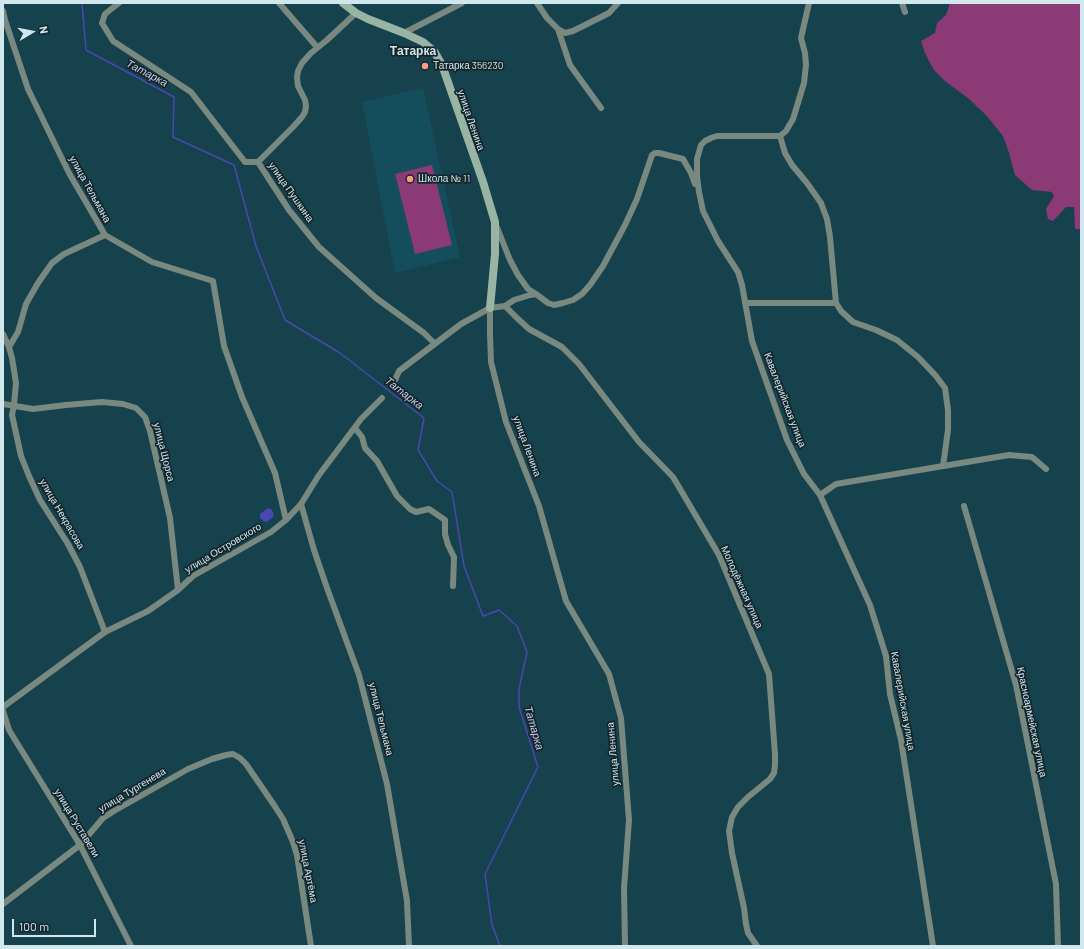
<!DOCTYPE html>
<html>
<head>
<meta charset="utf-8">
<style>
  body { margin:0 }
  #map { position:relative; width:1084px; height:949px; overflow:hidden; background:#16424e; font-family:Barlow,sans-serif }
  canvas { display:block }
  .frame { position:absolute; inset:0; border:4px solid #d0e7ee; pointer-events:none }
  .north { position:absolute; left:12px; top:12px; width:40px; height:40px; -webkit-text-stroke:3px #14262b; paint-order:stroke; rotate:80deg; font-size:11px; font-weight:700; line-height:16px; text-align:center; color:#d0e7ee }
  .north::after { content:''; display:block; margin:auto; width:14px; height:18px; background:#d0e7ee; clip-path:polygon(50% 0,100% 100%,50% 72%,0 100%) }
  .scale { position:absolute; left:12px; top:919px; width:84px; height:18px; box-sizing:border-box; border:2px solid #d0e7ee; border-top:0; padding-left:5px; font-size:12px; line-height:14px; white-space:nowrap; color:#d0e7ee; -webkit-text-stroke:3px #14262b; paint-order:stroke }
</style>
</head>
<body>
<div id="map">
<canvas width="1084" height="949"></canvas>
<div class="frame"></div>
<div class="north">N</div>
<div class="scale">100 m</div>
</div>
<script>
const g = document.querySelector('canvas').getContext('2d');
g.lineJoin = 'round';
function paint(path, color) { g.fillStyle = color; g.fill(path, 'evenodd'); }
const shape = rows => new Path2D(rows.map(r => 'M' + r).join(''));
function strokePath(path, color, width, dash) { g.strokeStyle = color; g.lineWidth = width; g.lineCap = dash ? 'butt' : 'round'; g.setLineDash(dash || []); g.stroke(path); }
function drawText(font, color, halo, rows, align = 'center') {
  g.font = font + ' Barlow,sans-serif'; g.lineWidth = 3.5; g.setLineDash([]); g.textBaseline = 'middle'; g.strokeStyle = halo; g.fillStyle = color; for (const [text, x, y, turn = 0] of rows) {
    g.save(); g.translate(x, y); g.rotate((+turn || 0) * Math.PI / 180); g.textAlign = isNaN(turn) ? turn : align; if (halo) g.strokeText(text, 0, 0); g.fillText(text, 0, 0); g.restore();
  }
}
const built = shape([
  [423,88,460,257,395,273,362,102]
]);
const green = shape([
  [950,3,1081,3,1081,228,1080,229,1075,229,1074,207,1066,207,1053,221,1048,219,1046,209,1054,196,1052,192,1032,190,1015,175,1009,153,1003,136,986,115,968,98,945,81,934,70,930,63,925,53,921,41,935,33,937,23,946,15],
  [432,165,452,245,415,254,395,174]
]);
const water = shape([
  [268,508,271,509,274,514,273,517,267,522,263,521,260,518,260,514]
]);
const stream = shape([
  [82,3,86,50,174,97,173,137,234,165,256,246,285,320,340,353,424,418,418,450,437,481,452,492,464,566,483,616,499,610,517,626,527,652,519,689,519,707,538,767,485,874,492,925,500,946]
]);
const street = shape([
  [119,3,105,14,102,23,113,41,191,92,245,162,258,162,289,210,319,247,376,298,424,333,434,343],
  [279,3,317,47],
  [537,3,547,18,558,29,570,65,601,108],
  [809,3,801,38,805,53,806,65,804,83,793,119,786,131,780,136,717,136,711,138,705,141,701,145,697,159,697,176,699,192,703,211,718,241,738,272,742,285,752,341,787,440,804,474,820,495,870,605,886,656,890,694,901,740,933,946],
  [902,3,905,12],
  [3,11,5,20,28,89,69,173,105,235,152,262,213,281,224,346,242,397,275,473,286,520],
  [558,29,565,33,573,31,609,13,618,3],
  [404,33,462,3],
  [780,136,785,153,792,165,807,183,821,203,827,219,830,237,836,303,841,311,853,322,876,330,897,340,918,357,936,376,945,388,948,410,948,430,943,466],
  [258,162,293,127,302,117,305,112,306,106,305,100,298,86,297,77,298,71,302,63,311,53,327,40,356,13],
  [496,225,510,260,518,275,528,289,536,294],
  [745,303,836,303],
  [505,306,514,300,530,295,536,294,548,303,554,305,563,303,573,300,582,294,590,285,603,266,625,225,637,199,652,155,655,153,659,153,683,159,691,173,695,184],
  [490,308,490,334,491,362,506,422,539,506,566,601,609,674,621,718,629,820,624,888,625,946],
  [3,334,9,347,12,358,16,383,14,405,12,415,21,456,29,476,40,500,68,544,80,567,105,632],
  [9,347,18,332,26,304,38,283,52,263,64,254,105,235],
  [395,380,399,371,461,324,490,308,505,306,517,318,529,329,562,347,579,364,639,442,673,477,719,555,769,674,775,754,775,765,774,773,770,779,748,797,738,807,732,817,729,831,732,853,744,908,746,924,748,933,757,946],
  [3,404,33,409,66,405,102,402,123,404,136,408,145,417,150,431,170,518,178,590],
  [355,428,362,437,365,448,377,461,397,496,410,509,416,512,429,509,445,520,445,534,448,545,454,557,453,586],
  [820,495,836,484,1009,455,1032,457,1046,469],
  [301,504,314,550,327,588,359,675,387,784,407,901,409,946],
  [964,506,1016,685,1056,884,1058,946],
  [3,707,105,632,148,611,178,590,193,576,271,532,286,520,301,504,319,475,361,419,382,398],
  [3,711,9,730,80,845,131,946],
  [3,904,80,845,103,818,114,811,188,769,212,759,226,755,233,754,240,758,246,764,274,805,283,819,293,842,297,855,311,946]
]);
const secondary = shape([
  [343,3,356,13,368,19,404,33,423,42,434,51,442,65,483,182,495,222,495,254,490,308]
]);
const markers = [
  [425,66,4,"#f39f83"],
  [410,179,4,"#f39f83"]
];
const poiNames = [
  ["Татарка 356230",433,66],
  ["Школа № 11",418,179]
];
const streetNames = [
  ["улица Ленина",471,120,71],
  ["улица Тельмана",90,189,61],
  ["улица Пушкина",291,192,55],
  ["Кавалерийская улица",785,400,69],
  ["улица Ленина",527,446,70],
  ["улица Щорса",164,452,76],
  ["улица Некрасова",62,514,60],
  ["улица Островского",223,548,-31],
  ["Молодёжная улица",742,587,66],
  ["Кавалерийская улица",903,701,80],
  ["улица Тельмана",381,719,76],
  ["Красноармейская улица",1032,722,78],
  ["улица Ленина",613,754,-95],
  ["улица Тургенева",132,790,-31],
  ["улица Руставели",77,823,59],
  ["улица Артёма",308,871,79]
];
const waterNames = [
  ["Татарка",147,73,28],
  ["Татарка",404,393,38],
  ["Татарка",534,728,74]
];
const quarterNames = [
  ["Татарка",413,51]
];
paint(built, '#144d5c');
paint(green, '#8b3a75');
paint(water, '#4947b0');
strokePath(stream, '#4947b0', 1.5);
strokePath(street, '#79897f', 6);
strokePath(secondary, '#9ab4a4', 8);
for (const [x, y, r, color] of markers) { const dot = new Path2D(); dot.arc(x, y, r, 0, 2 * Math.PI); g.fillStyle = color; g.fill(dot); strokePath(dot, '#14262b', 1.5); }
drawText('10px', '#d0e7ee', '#14262b', poiNames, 'left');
drawText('10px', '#d0e7ee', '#14262b', streetNames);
drawText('italic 11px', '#c7cbe7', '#14262b', waterNames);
drawText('bold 12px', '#d0e7ee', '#14262b', quarterNames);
</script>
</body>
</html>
